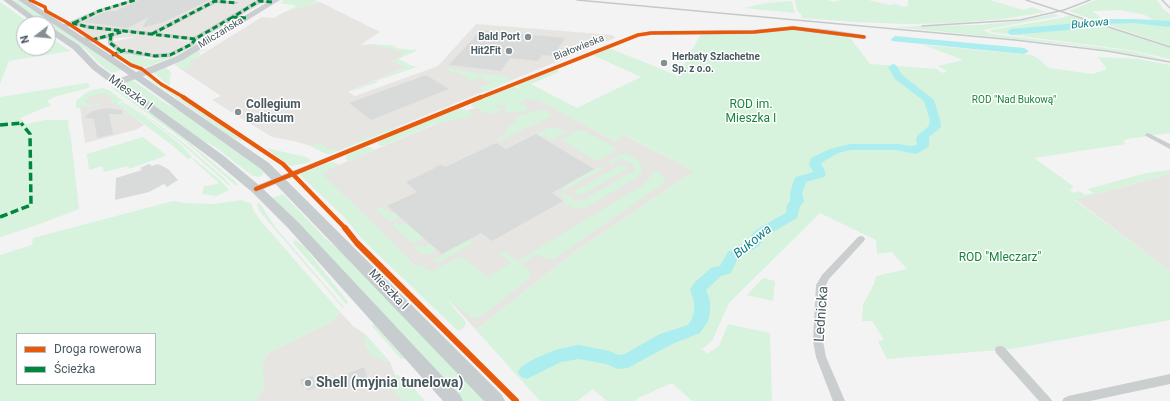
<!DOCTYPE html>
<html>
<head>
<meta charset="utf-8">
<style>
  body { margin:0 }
  #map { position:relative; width:1170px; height:401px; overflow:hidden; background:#f3f3f3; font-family:Roboto,sans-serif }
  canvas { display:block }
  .legend { position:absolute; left:16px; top:333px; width:140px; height:52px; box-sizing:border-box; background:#fff; border:1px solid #b6bdbf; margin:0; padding:5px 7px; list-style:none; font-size:12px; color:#495960 }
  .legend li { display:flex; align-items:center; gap:8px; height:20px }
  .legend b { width:20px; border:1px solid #b6bdbf }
  .north { position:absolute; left:16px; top:16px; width:40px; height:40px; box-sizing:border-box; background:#fff; border:1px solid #b6bdbf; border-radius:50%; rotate:254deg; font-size:11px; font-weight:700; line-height:16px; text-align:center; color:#495960 }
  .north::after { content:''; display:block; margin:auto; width:14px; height:18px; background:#848f93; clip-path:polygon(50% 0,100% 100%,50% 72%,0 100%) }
</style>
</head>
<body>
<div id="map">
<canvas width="1170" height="401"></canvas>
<ul class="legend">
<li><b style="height:5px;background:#e8590c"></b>Droga rowerowa</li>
<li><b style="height:5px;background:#00873e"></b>Ścieżka</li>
</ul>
<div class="north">N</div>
</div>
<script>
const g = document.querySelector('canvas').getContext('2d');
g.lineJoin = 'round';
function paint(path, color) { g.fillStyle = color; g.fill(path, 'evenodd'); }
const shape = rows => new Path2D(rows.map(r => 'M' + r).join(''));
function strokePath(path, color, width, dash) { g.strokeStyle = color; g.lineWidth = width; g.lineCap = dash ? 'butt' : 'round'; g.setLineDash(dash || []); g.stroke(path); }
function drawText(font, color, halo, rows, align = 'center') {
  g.font = font + ' Roboto,sans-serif'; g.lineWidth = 3; g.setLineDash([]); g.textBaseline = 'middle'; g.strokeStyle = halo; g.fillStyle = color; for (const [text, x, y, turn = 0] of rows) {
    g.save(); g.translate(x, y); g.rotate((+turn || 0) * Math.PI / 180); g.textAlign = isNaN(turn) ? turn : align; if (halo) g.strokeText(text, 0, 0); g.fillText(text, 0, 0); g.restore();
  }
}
const commercial = shape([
  [133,0,267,0,198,42,170,39,191,42,165,55,122,50,112,42,136,37,95,39,72,22],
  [320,2,380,32,360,45,374,44,413,52,392,61,406,67,348,92,355,96,438,66,476,24,613,35,615,38,338,151,321,149,294,141,272,137,212,100,221,96,179,68,180,65,196,58,262,17,274,18,284,12],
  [519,89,614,141,624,135,694,171,573,253,476,330,431,280,317,174],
  [102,90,144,125,135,130,85,143,79,100],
  [1170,174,1170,271,1075,199,1119,188],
  [340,312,353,326,365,334,390,362,395,375,413,388,425,401,253,401,257,398,265,386,263,375,263,363,268,353,333,321]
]);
const green = shape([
  [17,0,78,40,121,70,112,73,102,66,85,49,12,1],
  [280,0,314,0,318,2,286,12,285,12,297,6,280,3,284,1],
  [795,0,828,0,834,2,840,0,868,0,890,5,895,4,904,7,908,6,908,0,989,0,1024,10,1032,7,1045,12,1003,19,954,23,906,24,855,22,802,18,801,14,797,10],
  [1096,0,1157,0,1163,9,1170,14,1170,46,1103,23,1115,22,1116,19,1155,21,1145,15,1120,10,1092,11,1104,20,1094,20,1069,11],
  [789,1,792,2,795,13,744,8,767,3],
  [0,2,31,24,24,24,24,48,48,48,48,36,70,51,9,61,0,84],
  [1054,14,1059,16,983,30,992,34,1131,51,1170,61,1073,45,896,27,980,25,1020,21],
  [1071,15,1170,48,1170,59,1130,50,997,33,991,32,990,30,1062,18],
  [790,29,845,35,851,39,870,64,937,69,942,73,947,71,938,66,963,60,924,45,1032,55,1040,60,1049,68,1093,74,1107,69,1098,57,1138,59,1170,65,1170,133,1127,139,1123,141,1126,144,1034,158,1073,186,1073,188,1069,190,1074,193,1079,191,1085,195,1093,193,1088,189,1146,173,1170,170,1170,174,1075,200,1170,271,1170,320,1011,349,887,359,878,341,884,340,872,321,862,321,863,305,874,284,876,276,907,269,892,252,877,254,876,240,820,213,729,303,712,341,702,349,707,354,719,346,728,324,770,333,772,401,692,401,672,383,638,398,635,401,607,401,593,389,577,401,540,401,476,330,573,253,694,171,625,135,614,141,531,96,539,101,526,99,520,104,526,105,528,108,524,111,517,112,504,113,506,107,497,105,494,106,500,108,498,113,487,114,471,106,473,103,513,86,519,89,520,88,516,85,557,68,559,72,531,84,577,108,641,77,593,55,609,48,678,76,701,34],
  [198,41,202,41,176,56,146,67,135,65,118,53,126,53,131,56,135,54,145,56,143,58,155,60,182,51],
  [366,44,396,46,395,48,413,50,416,49,416,51,398,59,412,66,416,66,414,67,417,68,414,68,376,81,378,82,353,91,352,91,406,67,392,61,401,57,400,55,404,52],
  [203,50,211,51,202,51,199,53,201,54,188,63,193,64,189,67,181,69,174,64,198,51],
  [166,68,171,72,169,86,153,72],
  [449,68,481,74,505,76,512,80,487,91,484,91,479,88,491,83,480,77,468,82,470,80,461,74,457,75,459,74,457,72,454,73,447,70],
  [147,75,165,88,243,140,241,141,231,137,147,77],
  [130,81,134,81,167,104,179,110,263,170,263,175,259,177,253,176,215,147,198,138,127,87,126,83],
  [87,83,90,86,88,88,54,97,47,101,51,105,20,118,26,124,45,120,69,120,68,125,71,139,79,209,37,225,0,237,0,97],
  [111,87,119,89,187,140,194,147,237,183,236,186,185,141],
  [102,88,109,90,123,101,113,104,109,102,113,100,105,93,99,95,97,94,89,97,90,99,84,101,88,105,95,103,93,105,95,105,97,103,101,103,100,105,76,108,76,101,82,96,89,91],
  [109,88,185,144,225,179,233,189,181,143],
  [123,102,143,115,181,145,192,157,188,159,173,146,132,115,126,116,126,109,115,105],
  [458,108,470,111,472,115,467,117,434,124,383,146,378,145,378,142,382,139],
  [541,109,548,111,551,116,546,119,499,141,497,139,505,135,509,126,516,123,513,121,517,117],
  [560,117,575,125,576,127,552,140,544,135,540,137,536,134,549,128,556,128,564,132,575,127],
  [394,127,395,129,330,154,326,154,310,146,320,142,329,150,335,148,338,150],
  [578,130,585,131,616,148,617,150,597,161,561,140],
  [143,137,165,154,165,156,129,169,128,166,104,172,102,166,89,170,87,154],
  [365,147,370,147,374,150,348,161,346,159,347,155],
  [266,148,306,157,311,160,307,163,290,166],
  [621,154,627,154,638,160,641,165,642,171,638,177,585,208,575,209,563,201,566,199,560,195,564,193,576,201,583,200,635,170,634,166,621,158,612,164,608,162],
  [192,159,194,159,220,180,229,190,217,196,202,194,204,186,208,186,219,183],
  [328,163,334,162,339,165,325,172,324,176,383,232,415,266,419,264,426,269,432,271,455,259,463,257,488,277,511,263,500,254,505,251,517,261,643,185,650,177,653,171,657,170,661,173,665,179,663,184,554,259,547,259,537,254,521,264,531,272,530,278,479,318,471,317,455,304,449,302,466,322,464,328,458,331,362,239,344,217,301,176,301,173],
  [621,164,629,168,580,196,573,192],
  [600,166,604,168,564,190,561,188],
  [283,194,324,237,347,257,486,401,463,401,272,198],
  [241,200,252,204,253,210,260,220,340,312,333,321,268,353,263,363,263,375,265,386,257,398,253,401,0,401,0,255,32,245,33,238,173,201,184,203,214,204],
  [17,334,155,334,155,384,17,384],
  [257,203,261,205,276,228,344,307,343,308,265,218,259,210],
  [381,206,391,214,395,213,400,217,390,222,376,210],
  [405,222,424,238,413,244,392,225,397,223,400,225],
  [469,239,473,243,438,263,430,262],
  [295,240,304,246,310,254,348,302,346,304,293,243],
  [430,243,437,250,427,255,421,254,413,248,420,244,424,247],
  [763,278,775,281,773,301,747,295],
  [373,324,375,325,405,359,401,359,372,326],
  [365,334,390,362,382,360,369,354,365,345],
  [395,375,398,375,413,388,425,401,404,401,391,389]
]);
const river = shape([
  [1102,19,1134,19,1170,21,1170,27,1134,23,1102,24,1090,28,1011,35,1007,32,1011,29,1090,22,1102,19],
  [895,36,1024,48,1029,51,1024,54,892,41,891,39,895,36],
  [893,64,896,65,902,75,934,100,940,120,941,127,929,137,929,146,927,148,916,154,896,150,850,150,838,153,821,163,826,174,824,177,806,182,802,193,804,202,800,206,797,218,769,234,763,239,759,246,738,258,731,273,721,276,706,290,710,301,710,312,708,321,700,333,672,344,628,368,618,369,606,364,579,359,561,362,527,379,521,377,518,372,521,367,536,358,558,349,579,345,609,351,619,355,625,354,660,334,688,325,692,319,694,312,694,301,690,290,694,283,711,268,720,266,728,252,749,240,753,233,759,228,786,213,787,205,790,201,790,193,794,180,796,177,813,172,809,164,811,158,830,149,850,144,899,144,910,146,917,145,916,139,918,135,929,126,930,120,924,101,895,79,888,67,893,64]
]);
const building = shape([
  [139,0,210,0,164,22,142,28,149,17,128,28,83,22,102,13,109,11,116,11],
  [481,30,565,38,553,56,542,55,538,61,510,58,501,71,449,65],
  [426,75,449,89,371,120,349,103],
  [106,108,122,110,122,114,109,114,113,134,97,138,94,119,84,117,93,111],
  [536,134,594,169,552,193,563,201,492,241,481,233,442,254,387,206,417,192,406,182,435,168,437,166,442,165,445,167,496,143,506,149],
  [149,164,152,166,158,164,168,169,178,180,167,187,164,184,149,192,115,200,116,178,142,170,140,168],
  [364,367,368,380,343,389,339,377],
  [313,375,316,388,307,391,306,385,302,387,300,380]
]);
const street = shape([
  [130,0,137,0,101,12,79,23,88,25,151,32,213,0,238,2,238,3,236,4,216,3,158,33,194,37,257,0,272,1,274,2,272,3,260,3,238,16,248,17,248,19,234,19,197,40,194,45,170,57,155,58,122,53,115,56,113,60,109,60,108,59,111,54,117,51,108,44,108,38,93,42,82,41,79,39,82,37,93,38,118,32,88,29,74,25,63,28,60,26,97,10,130,0],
  [122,32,192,40,190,43,169,53,155,54,123,50,113,42,114,36,122,34,122,32],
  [793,26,832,30,864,35,867,37,864,39,793,30,754,34,651,35,639,36,406,129,259,191,253,191,252,189,253,187,402,127,636,34,651,31,754,30,793,26],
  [1148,133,1170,144,1170,149,1146,136,1145,135,1146,134,1148,133],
  [861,236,864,237,865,239,864,241,829,279,826,285,823,341,826,357,845,401,833,401,816,357,813,341,816,285,822,275,858,237,861,236],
  [1000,346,1004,347,1050,398,1052,401,1039,401,996,353,995,350,996,347,1000,346],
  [1170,374,1170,384,1090,401,1062,401,1064,398,1068,396,1170,374]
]);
const secondary = shape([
  [271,0,280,0,183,60,153,73,119,85,116,86,111,83,113,81,177,56,271,0]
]);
const primary = shape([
  [3,0,12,0,34,16,33,18,27,18,3,0],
  [18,0,27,0,145,78,269,163,502,395,505,401,484,401,261,169,139,82,18,0],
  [48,25,79,45,98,65,224,156,260,186,298,222,460,395,463,401,443,401,288,228,252,192,216,162,92,69,73,49,48,32,48,25]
]);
const rail = shape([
  [577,0,1015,40,1107,51,1170,62],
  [1026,0,1170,47],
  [1162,0,1170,8],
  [922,26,1020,20,1064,10,1090,0]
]);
const quietFar1 = shape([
  [246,18,233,17,259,1,272,2],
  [72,23,88,27,195,39,233,17],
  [74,23,99,11,135,0],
  [152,34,215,1,236,3],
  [111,35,110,43,121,51],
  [92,40,121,32],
  [112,55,125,50,155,56,170,55,192,44,195,39]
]);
const quiet = shape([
  [0,125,23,123],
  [0,217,31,205,30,134,21,123]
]);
const cyclewayFar2 = shape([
  [30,0,45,7,46,11,66,22,131,65,142,69,161,84,185,98],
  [479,98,638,35,651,33,754,32,793,28,864,37]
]);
const cyclewayFar1 = shape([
  [183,97,283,164,346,229],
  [256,189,481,97]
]);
const cycleway = shape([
  [345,228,357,243,516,401]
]);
const markers = [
  [528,37,4,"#848f93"],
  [509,51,4,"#848f93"],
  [664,63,4,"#848f93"],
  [238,112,4,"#848f93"],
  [308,383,4,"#848f93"]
];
const farStreetnames = [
  ["Milczańska",221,33,-31],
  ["Białowieska",579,48,-22]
];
const farPoinames = [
  ["Bald Port",520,37],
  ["Hit2Fit",501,51],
  ["Herbaty Szlachetne",672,57,"left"],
  ["Sp. z o.o.",672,69,"left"]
];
const farParknames = [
  ["ROD \"Nad Bukową\"",1014,100]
];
const farWaternames = [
  ["Bukowa",1090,24,-5]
];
const streetNames = [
  ["Mieszka I",130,93,36],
  ["Mieszka I",388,290,46]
];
const poiNames = [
  ["Collegium",246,105],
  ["Balticum",246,119]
];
const parkNames = [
  ["ROD im.",751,105],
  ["Mieszka I",751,119],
  ["ROD \"Mleczarz\"",1000,258]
];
const waterNames = [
  ["Bukowa",753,242,-39]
];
const nearStreetnames = [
  ["Lednicka",822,314,-86]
];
const nearPoinames = [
  ["Shell (myjnia tunelowa)",316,383]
];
paint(commercial, '#e6e5e2');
paint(green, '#d7f2dd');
paint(river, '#acedf0');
paint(building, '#d9dbdb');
paint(street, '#cacece');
paint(secondary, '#cbcfd1');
paint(primary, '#c7ccce');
strokePath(rail, '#c6c8c9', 1.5);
strokePath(quietFar1, '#00873e', 3, [5.5, 3]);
strokePath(quiet, '#00873e', 3.5, [8, 3.5]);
strokePath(cyclewayFar2, '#e8590c', 3.5);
strokePath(cyclewayFar1, '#e8590c', 4.5);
strokePath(cycleway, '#e8590c', 6);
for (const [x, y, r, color] of markers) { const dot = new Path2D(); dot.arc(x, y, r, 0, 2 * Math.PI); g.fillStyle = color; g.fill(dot); strokePath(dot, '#fff', 1.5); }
drawText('10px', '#495960', '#fff', farStreetnames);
drawText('bold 10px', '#495960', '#fff', farPoinames, 'right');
drawText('10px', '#15863a', '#fff', farParknames);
drawText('italic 11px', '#0b7e83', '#fff', farWaternames);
drawText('12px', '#495960', '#fff', streetNames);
drawText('bold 12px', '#495960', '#fff', poiNames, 'left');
drawText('12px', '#15863a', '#fff', parkNames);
drawText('italic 13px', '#0b7e83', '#fff', waterNames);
drawText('14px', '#495960', '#fff', nearStreetnames);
drawText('bold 14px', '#495960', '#fff', nearPoinames, 'left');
</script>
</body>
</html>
